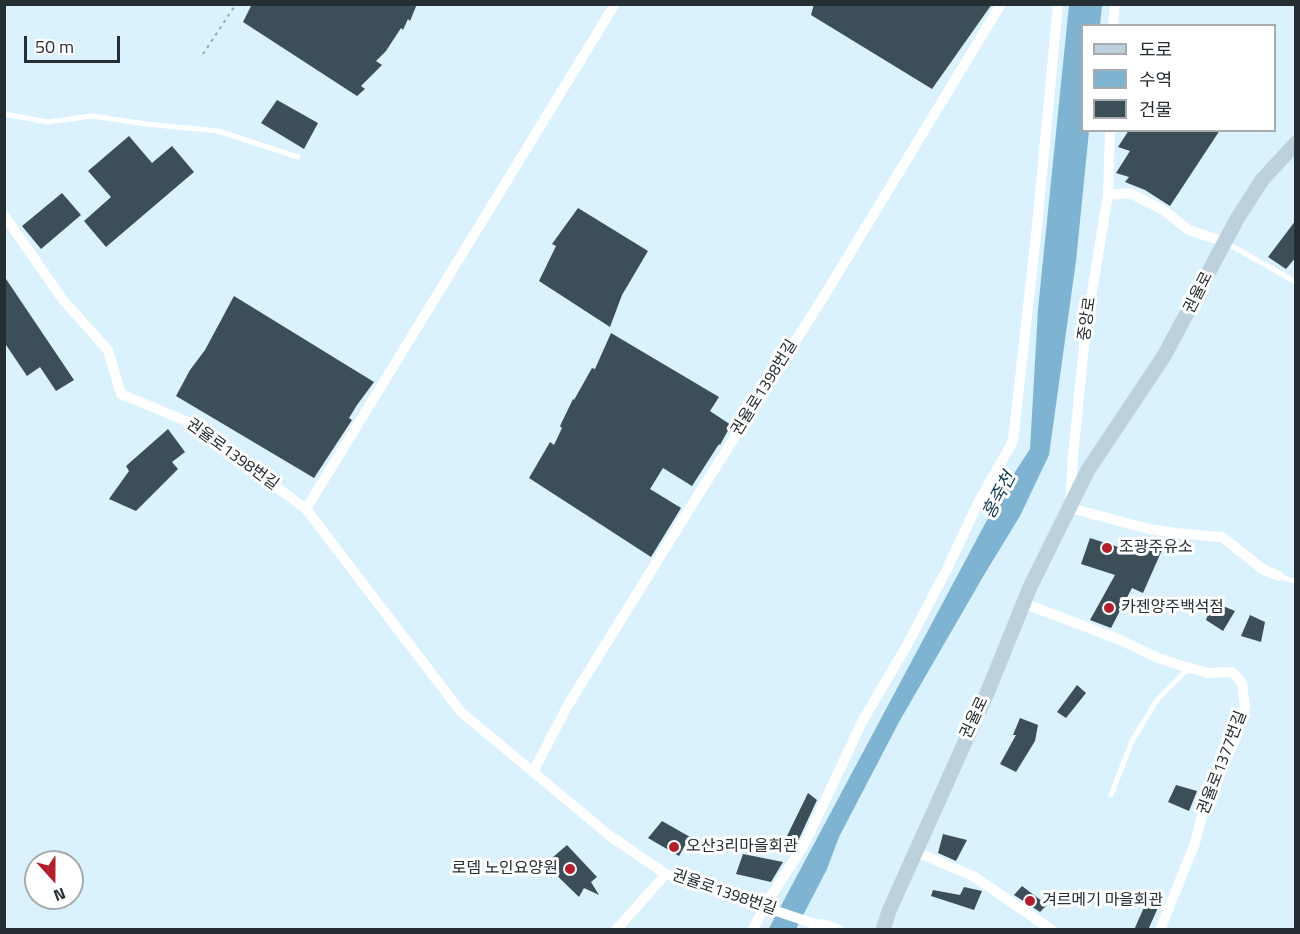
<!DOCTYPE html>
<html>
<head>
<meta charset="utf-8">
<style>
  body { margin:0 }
  #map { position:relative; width:1300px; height:934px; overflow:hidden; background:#daf1fe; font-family:"Titillium Web","Noto Sans KR",sans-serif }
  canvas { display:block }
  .frame { position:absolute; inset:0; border:6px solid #252e32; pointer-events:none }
  .legend { position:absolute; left:1081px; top:24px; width:195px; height:108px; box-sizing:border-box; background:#fff; border:2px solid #a8abad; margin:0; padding:8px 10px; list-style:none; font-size:18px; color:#252e32 }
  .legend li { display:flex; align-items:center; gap:12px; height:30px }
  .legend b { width:30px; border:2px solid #a8abad }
  .north { position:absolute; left:24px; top:850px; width:60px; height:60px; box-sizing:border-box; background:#fff; border:2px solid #a8abad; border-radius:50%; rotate:159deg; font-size:16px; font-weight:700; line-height:24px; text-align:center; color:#252e32 }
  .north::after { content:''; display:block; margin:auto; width:21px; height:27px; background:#b2202e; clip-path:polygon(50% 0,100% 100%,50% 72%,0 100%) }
  .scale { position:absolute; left:24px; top:36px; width:96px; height:27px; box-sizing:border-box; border:3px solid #252e32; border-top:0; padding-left:8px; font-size:18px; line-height:21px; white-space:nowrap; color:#252e32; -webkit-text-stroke:4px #fff; paint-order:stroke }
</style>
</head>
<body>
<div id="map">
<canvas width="1300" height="934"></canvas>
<div class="frame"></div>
<ul class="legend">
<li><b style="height:8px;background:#bcd1db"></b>도로</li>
<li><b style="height:16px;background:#7eb4d2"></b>수역</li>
<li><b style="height:16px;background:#3c4f59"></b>건물</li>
</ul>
<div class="north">N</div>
<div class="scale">50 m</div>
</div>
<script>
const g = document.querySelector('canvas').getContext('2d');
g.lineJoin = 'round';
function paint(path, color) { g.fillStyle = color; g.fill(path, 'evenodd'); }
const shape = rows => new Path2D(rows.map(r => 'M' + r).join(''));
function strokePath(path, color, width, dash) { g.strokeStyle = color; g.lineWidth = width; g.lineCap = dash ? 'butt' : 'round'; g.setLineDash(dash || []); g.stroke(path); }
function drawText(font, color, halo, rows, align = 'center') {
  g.font = font + ' "Titillium Web","Noto Sans KR",sans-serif'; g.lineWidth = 6; g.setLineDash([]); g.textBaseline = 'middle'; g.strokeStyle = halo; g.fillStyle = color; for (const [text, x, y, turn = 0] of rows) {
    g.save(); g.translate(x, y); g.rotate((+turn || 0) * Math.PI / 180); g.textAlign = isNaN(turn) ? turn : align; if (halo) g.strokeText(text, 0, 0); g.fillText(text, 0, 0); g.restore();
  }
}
const water = shape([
  [1069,5,1102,5,1100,25,1082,26,1082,130,1089,131,1076,261,1049,455,1020,516,984,575,899,722,839,837,827,869,796,929,768,930,1002,492,1030,449,1038,309]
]);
const building = shape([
  [252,4,417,4,410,21,408,19,403,30,401,28,386,51,376,61,382,65,361,86,365,89,357,96,243,22],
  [814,4,992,4,932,89,811,15],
  [277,100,318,123,304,149,261,123],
  [1129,130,1220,130,1170,206,1145,190,1125,182,1129,177,1116,173,1130,151,1118,147],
  [129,136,152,163,172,146,194,172,106,247,84,221,111,197,88,171],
  [62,193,81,215,41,249,22,226],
  [578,208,648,251,622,295,610,327,539,281,556,246,552,244],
  [1296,220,1296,257,1286,269,1268,257],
  [4,276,74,380,56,391,40,367,27,376,4,342],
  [234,296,374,382,357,405,349,418,352,420,314,478,176,396,190,370,205,350],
  [611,333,719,397,710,411,731,425,720,445,719,444,692,486,663,468,650,489,681,508,651,557,529,478,550,442,554,445,562,428,560,426,573,399,574,400,592,368,595,369],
  [168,429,185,452,172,462,178,469,136,511,109,499,129,471,126,466],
  [1090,538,1137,553,1141,543,1162,550,1143,593,1132,588,1111,628,1090,620,1115,575,1081,564],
  [1213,602,1235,611,1223,631,1206,620],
  [1250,615,1265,622,1261,642,1241,636],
  [1077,685,1086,693,1066,718,1057,712],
  [1020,718,1038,725,1035,741,1016,772,1000,764,1016,735,1013,735],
  [1176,785,1197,791,1189,811,1168,802],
  [808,793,817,800,798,841,787,836],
  [662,821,690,837,679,856,648,838],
  [943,834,967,840,956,861,938,853],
  [567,845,597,877,591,882,599,895,584,888,579,897,545,864],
  [743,854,783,862,771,882,736,874],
  [1022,886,1047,905,1040,912,1014,895],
  [964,887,982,891,974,910,931,896,933,890,960,895],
  [1149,896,1160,903,1148,930,1134,930]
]);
const path = shape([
  [203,54,236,4]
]);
const service = shape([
  [4,114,48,122,92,116,146,124,218,131,298,157],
  [1226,243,1296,282],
  [1279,576,1296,582],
  [1111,795,1132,741,1157,700,1189,668]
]);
const minor = shape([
  [1113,26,1115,4],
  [1110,130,1108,195,1086,328,1073,455,1070,508,1149,529,1176,533,1222,537,1264,570,1279,576],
  [1108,195,1130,193,1163,210,1189,230,1225,242],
  [4,215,63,300,108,350,121,394,186,421,306,509,461,712,610,836,666,874,815,924,827,925,839,930],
  [306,509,615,4],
  [1023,603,1118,639,1158,658,1189,668,1208,673,1232,672,1242,683,1245,707,1235,740,1206,800,1195,843,1160,930],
  [533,772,568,705,695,500,824,296,1001,4],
  [916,852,973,876,1052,930],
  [616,930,666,874],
  [753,930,764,907,805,843,863,720,906,647,947,569,978,503,1013,441,1037,226,1058,4]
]);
const secondary = shape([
  [883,930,889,911,988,691,1030,587,1088,470,1164,356,1237,219,1262,180,1296,143]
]);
const markers = [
  [1107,548,6,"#b2202e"],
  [1109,608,6,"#b2202e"],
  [674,847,6,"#b2202e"],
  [570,869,6,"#b2202e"],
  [1030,901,6,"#b2202e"]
];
const streetNames = [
  ["권율로",1199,293,-63],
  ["중앙로",1088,319,-82],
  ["권율로1398번길",765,388,-58],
  ["권율로1398번길",232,455,36],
  ["권율로",975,718,-65],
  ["권율로1377번길",1223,763,-69],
  ["권율로1398번길",724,893,19]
];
const poiNames = [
  ["조광주유소",1119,548],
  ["카젠양주백석점",1121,608],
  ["오산3리마을회관",686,847],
  ["로뎀 노인요양원",558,869,"right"],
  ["겨르메기 마을회관",1042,901]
];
const waterNames = [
  ["홍죽천",1000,496,-62]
];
paint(water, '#7eb4d2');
paint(building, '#3c4f59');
strokePath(path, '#95a7b1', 2, [3, 4.5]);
strokePath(service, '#fff', 5);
strokePath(minor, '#fff', 10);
strokePath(secondary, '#bcd1db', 15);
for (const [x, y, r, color] of markers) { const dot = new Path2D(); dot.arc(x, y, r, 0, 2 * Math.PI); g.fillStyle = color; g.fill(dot); strokePath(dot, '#fff', 2); }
drawText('16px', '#252e32', '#fff', streetNames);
drawText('16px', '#252e32', '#fff', poiNames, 'left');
drawText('italic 18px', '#103d52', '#fff', waterNames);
</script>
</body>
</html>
